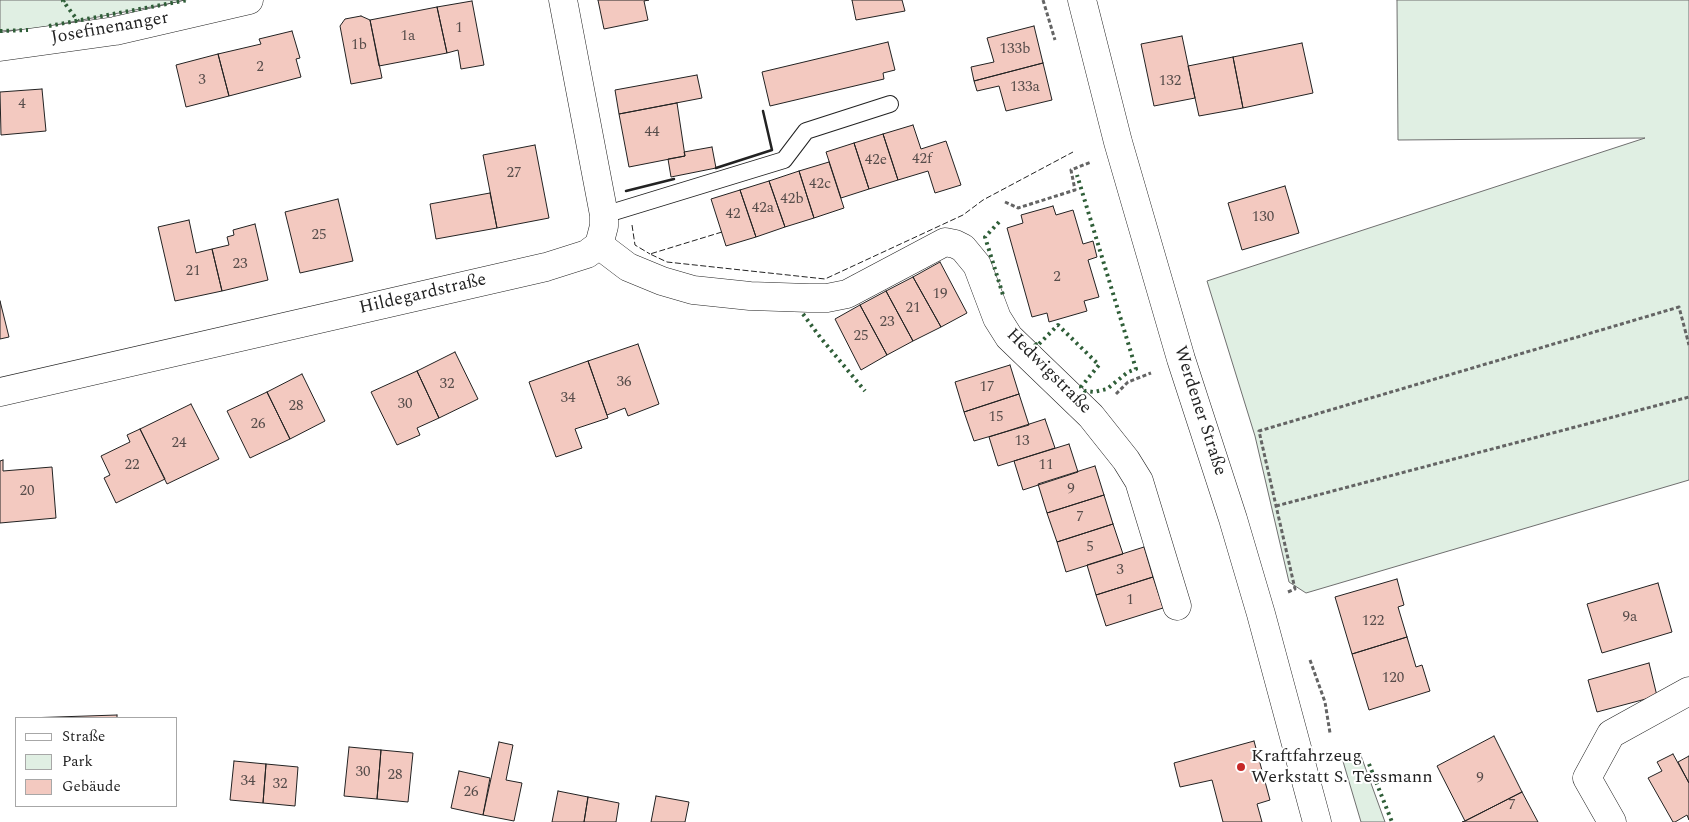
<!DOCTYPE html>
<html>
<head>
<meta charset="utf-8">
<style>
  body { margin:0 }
  #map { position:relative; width:1689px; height:822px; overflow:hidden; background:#fff; font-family:Spectral,serif }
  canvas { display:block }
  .legend { position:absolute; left:15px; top:717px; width:162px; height:90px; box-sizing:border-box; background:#fff; border:1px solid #a7a7a7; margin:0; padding:6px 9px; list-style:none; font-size:15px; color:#222 }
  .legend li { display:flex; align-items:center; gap:10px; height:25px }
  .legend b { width:25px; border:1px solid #a7a7a7 }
</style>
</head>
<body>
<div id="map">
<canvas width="1689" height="822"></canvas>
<ul class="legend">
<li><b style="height:6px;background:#fff"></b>Straße</li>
<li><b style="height:14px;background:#e0efe3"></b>Park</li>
<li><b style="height:14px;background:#f3c9c0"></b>Gebäude</li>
</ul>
</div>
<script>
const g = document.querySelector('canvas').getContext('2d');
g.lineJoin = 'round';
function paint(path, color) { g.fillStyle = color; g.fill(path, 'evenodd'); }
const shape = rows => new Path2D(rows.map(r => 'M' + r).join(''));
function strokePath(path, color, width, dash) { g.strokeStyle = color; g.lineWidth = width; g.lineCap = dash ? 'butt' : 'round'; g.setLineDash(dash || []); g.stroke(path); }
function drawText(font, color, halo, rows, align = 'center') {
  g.font = font + ' Spectral,serif'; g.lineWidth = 4; g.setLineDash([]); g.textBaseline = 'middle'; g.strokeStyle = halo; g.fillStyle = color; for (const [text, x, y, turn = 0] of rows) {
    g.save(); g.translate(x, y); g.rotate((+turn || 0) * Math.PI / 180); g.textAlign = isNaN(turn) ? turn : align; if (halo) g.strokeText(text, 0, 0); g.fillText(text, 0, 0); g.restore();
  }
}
const green = shape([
  [0,0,188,0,34,29,0,31,0,0],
  [1397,0,1689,0,1689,480,1306,593,1289,582,1255,436,1207,281,1645,138,1398,140,1397,0],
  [1360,753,1385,822,1361,822,1342,758,1360,753]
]);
const building = shape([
  [598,0,649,0,644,1,648,20,604,29,598,0],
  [852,0,902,0,905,11,856,20,852,0],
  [472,1,484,65,461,69,458,50,447,53,437,7,472,1],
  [437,7,447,53,379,66,370,20,437,7],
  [361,16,370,20,382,78,351,84,340,26,345,19,361,16],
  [1034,26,1043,63,974,81,971,67,994,62,987,38,1034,26],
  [292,31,300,58,296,59,301,77,229,96,218,54,261,44,259,39,292,31],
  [1182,36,1195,98,1154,106,1141,44,1182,36],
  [888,42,895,70,883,73,884,79,770,106,762,72,888,42],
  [1302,43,1313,93,1243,108,1233,57,1302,43],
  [218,54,229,96,186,107,176,65,218,54],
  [1233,57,1243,108,1199,116,1188,66,1233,57],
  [1043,63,1052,100,1006,111,999,86,977,91,974,81,1043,63],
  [697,75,702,98,619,114,615,90,697,75],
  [42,89,46,131,1,135,0,92,42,89],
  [677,103,685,156,629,167,619,114,677,103],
  [913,125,921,149,946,141,961,185,935,193,928,171,898,180,883,134,913,125],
  [883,134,898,180,869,189,854,143,883,134],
  [854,143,869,189,841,198,826,152,854,143],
  [535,145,549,218,497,228,483,155,535,145],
  [712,147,716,168,671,177,668,159,685,156,684,152,712,147],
  [829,162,844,208,814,218,799,171,829,162],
  [799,171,814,218,785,227,769,181,799,171],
  [769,181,785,227,756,237,740,190,769,181],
  [1285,186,1299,233,1242,250,1228,203,1285,186],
  [740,190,756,237,726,246,711,199,740,190],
  [490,193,497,228,436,239,430,204,490,193],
  [338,199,353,261,300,273,285,212,338,199],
  [1053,206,1056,215,1073,210,1083,244,1093,241,1097,257,1088,260,1099,297,1084,301,1087,311,1049,322,1047,313,1032,317,1007,228,1023,223,1021,215,1053,206],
  [189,220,196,253,212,249,222,291,175,301,158,227,189,220],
  [255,224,268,280,222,291,212,249,229,245,227,237,234,235,233,230,255,224],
  [940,262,967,313,941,327,913,277,940,262],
  [913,277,941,327,913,341,886,291,913,277],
  [886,291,913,341,887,355,860,305,886,291],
  [0,301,9,337,0,339,0,301],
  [860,305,887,355,861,370,835,319,860,305],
  [638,344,659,404,628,416,625,408,607,415,588,361,638,344],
  [455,352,478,399,439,418,417,371,455,352],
  [588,361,608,418,575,429,582,448,556,457,529,382,588,361],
  [1010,365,1019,394,964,412,955,382,1010,365],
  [417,371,439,418,417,428,420,435,397,445,371,392,417,371],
  [302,374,325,421,290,439,267,392,302,374],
  [267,392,290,439,250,458,227,411,267,392],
  [1019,394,1029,425,974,441,964,412,1019,394],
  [191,404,219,459,167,484,140,429,191,404],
  [1045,419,1055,448,998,466,989,437,1045,419],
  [140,429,165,479,116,503,104,478,110,475,101,456,130,442,127,435,140,429],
  [1069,444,1078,472,1023,490,1014,461,1069,444],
  [3,460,3,471,52,467,56,518,0,523,0,461,3,460],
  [1095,466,1104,495,1047,513,1038,484,1095,466],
  [1104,495,1113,524,1057,542,1047,513,1104,495],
  [1113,524,1123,554,1066,572,1057,542,1113,524],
  [1144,547,1153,577,1096,595,1087,565,1144,547],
  [1153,577,1163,608,1106,626,1096,595,1153,577],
  [1397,579,1404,605,1398,607,1407,637,1352,654,1335,597,1397,579],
  [1658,583,1672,632,1602,653,1587,604,1658,583],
  [1407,637,1416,667,1422,665,1430,691,1369,710,1352,654,1407,637],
  [1649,663,1657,696,1597,712,1588,680,1649,663],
  [117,715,117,718,26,718,117,715],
  [1494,736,1522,792,1465,821,1437,766,1494,736],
  [1254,741,1270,800,1257,804,1262,822,1223,822,1212,780,1180,787,1174,763,1254,741],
  [499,742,513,745,506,780,522,783,514,821,483,815,499,742],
  [349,747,381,750,377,799,344,796,349,747],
  [381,750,413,753,408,802,377,799,381,750],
  [1673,754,1689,783,1689,820,1687,815,1675,822,1673,822,1648,778,1662,771,1657,762,1673,754],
  [1689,756,1689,783,1678,762,1689,756],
  [234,761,266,764,263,803,230,800,234,761],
  [266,764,298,767,295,806,263,803,266,764],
  [459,771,490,778,483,815,451,808,459,771],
  [558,791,588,797,584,822,552,822,558,791],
  [1522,792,1538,822,1462,822,1465,821,1522,792],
  [656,796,689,802,685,822,651,822,656,796],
  [588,797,619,803,616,822,584,822,588,797]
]);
const path = shape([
  [1043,0,1055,40],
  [1005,202,1018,208,1075,190,1071,170,1091,162],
  [1116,394,1128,382,1151,373],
  [1276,506,1689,397],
  [1288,592,1295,589,1259,431,1679,307,1689,345],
  [1310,660,1325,702,1330,733]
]);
const lane = shape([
  [604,215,784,160,806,131,890,104]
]);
const street = shape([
  [0,47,115,31,249,0],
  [599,245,628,267,662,281,693,290,750,296,809,298,827,298,847,294,945,242,955,244,963,248,977,265,997,318,1009,337,1091,416,1126,460,1139,481,1177,606],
  [0,392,546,267,587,254,599,245,604,226,604,215,563,0],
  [1612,822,1587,778,1611,734,1689,691]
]);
const primary = shape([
  [1082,0,1118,142,1181,359,1233,519,1261,614,1317,822]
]);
const hedge = shape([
  [65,0,63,1,78,21],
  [49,26,188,0],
  [0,31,28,30],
  [999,222,985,237,1003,295],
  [803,314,820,337,865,391],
  [1035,343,1037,346,1058,325,1099,365,1081,387,1085,391,1094,392,1107,389,1128,372,1136,369,1077,175],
  [1369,764,1392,822]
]);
const fence = shape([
  [632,225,635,245,650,254],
  [722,232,650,254,667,262,825,279,963,215,983,200,1073,152]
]);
const wall = shape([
  [716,168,772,150,763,111],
  [626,191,674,179]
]);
const markers = [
  [1241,767,5,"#c62828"]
];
const numberNames = [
  ["1",459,29],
  ["1a",408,37],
  ["1b",359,46],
  ["133b",1015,50],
  ["2",260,68],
  ["3",202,81],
  ["132",1170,82],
  ["133a",1025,88],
  ["4",22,105],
  ["44",652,133],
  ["42f",922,160],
  ["42e",876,161],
  ["27",514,174],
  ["42c",820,185],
  ["42b",792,200],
  ["42a",763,209],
  ["42",733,215],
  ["130",1263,218],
  ["25",319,236],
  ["23",240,265],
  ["21",193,272],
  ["2",1057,278],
  ["19",940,295],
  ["21",913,309],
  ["23",887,323],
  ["25",861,337],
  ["36",624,383],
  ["32",447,385],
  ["17",987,388],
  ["34",568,399],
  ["30",405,405],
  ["28",296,407],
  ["15",996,418],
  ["26",258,425],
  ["13",1022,442],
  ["24",179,444],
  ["22",132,466],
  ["11",1046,466],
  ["9",1071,490],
  ["20",27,492],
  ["7",1080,518],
  ["5",1090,548],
  ["3",1120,571],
  ["1",1130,601],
  ["9a",1630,618],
  ["122",1373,622],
  ["120",1393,679],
  ["30",363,773],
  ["28",395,776],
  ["9",1480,779],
  ["34",248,782],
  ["32",280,785],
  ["26",471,793],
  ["7",1512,806]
];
const streetNames = [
  ["Josefinenanger",110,29,-10],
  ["Hildegardstraße",423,295,-13],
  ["Hedwigstraße",1048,372,45],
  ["Werdener Straße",1199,411,72]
];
const poiNames = [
  ["Kraftfahrzeug",1251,757],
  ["Werkstatt S. Tessmann",1251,778]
];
paint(green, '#e0efe3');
strokePath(green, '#6f6f6f', 1);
paint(building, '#f3c9c0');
strokePath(building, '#222', 1);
strokePath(lane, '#222', 18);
strokePath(street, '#222', 29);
strokePath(primary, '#222', 29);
strokePath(path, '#646464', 3, [4, 2.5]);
strokePath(lane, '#fff', 16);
strokePath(street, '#fff', 28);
strokePath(primary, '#fff', 28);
strokePath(hedge, '#2f5e38', 4, [2.5, 4]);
strokePath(fence, '#222', 1, [6, 2.5]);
strokePath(wall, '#222', 2.5);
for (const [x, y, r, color] of markers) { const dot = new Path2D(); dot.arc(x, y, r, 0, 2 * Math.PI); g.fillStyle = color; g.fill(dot); strokePath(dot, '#fff', 2); }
drawText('15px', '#564c4a', null, numberNames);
drawText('18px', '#222', '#fff', streetNames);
drawText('18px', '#222', '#fff', poiNames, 'left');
</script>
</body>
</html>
